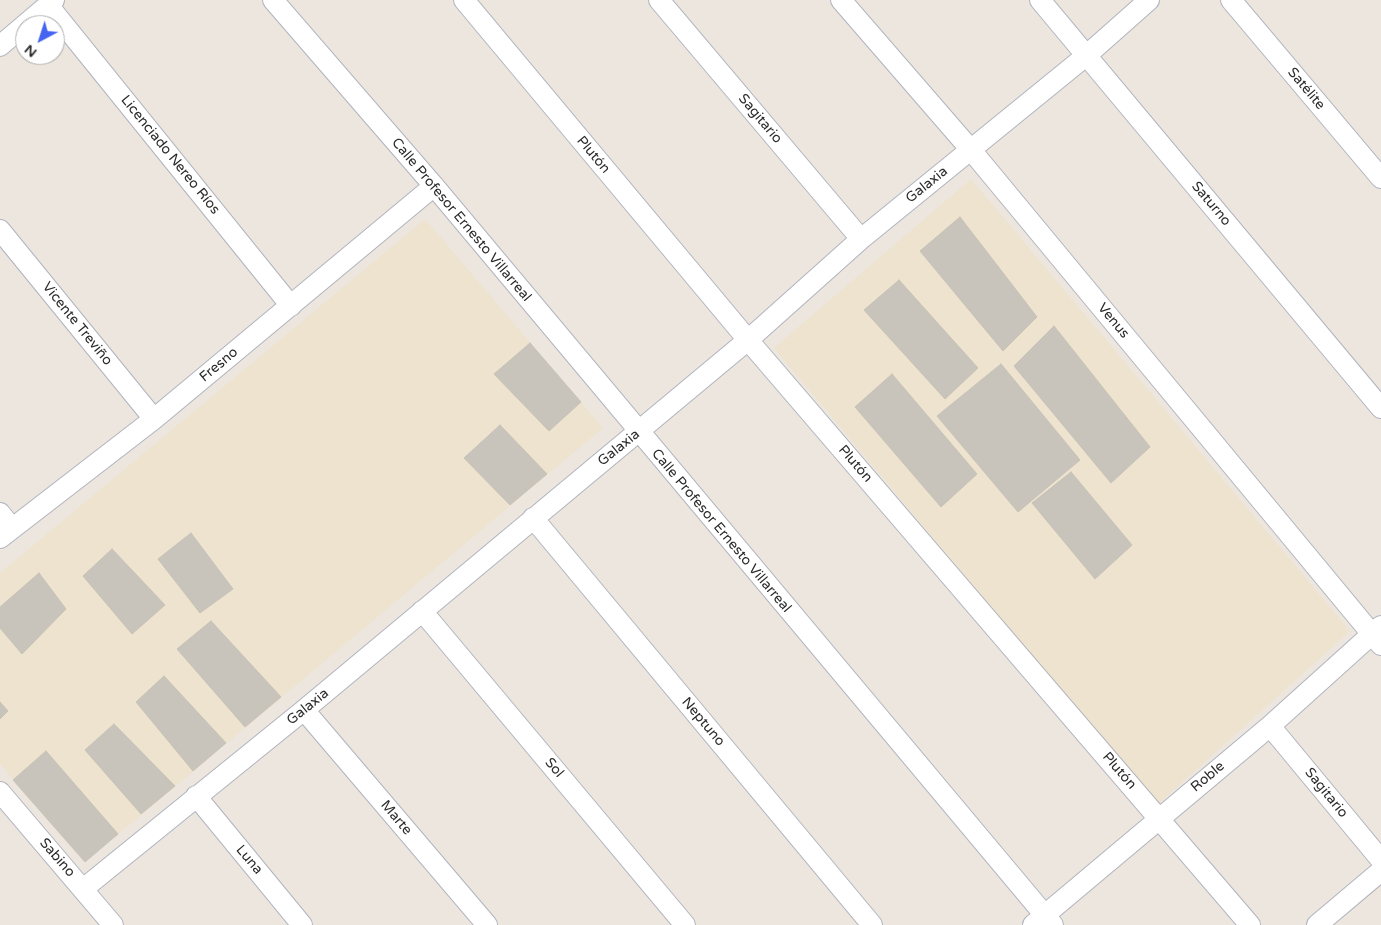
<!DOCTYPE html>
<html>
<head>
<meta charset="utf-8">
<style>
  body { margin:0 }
  #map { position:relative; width:1381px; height:925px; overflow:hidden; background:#ece6de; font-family:"Varela Round",sans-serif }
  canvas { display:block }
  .north { position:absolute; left:15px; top:15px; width:50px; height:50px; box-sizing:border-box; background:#fff; border:1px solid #aaa; border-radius:50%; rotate:220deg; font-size:14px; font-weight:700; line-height:20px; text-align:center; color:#2b2b2b }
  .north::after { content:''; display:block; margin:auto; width:18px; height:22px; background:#4565f1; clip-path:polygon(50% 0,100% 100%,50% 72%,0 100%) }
</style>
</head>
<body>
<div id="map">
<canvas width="1381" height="925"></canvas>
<div class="north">N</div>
</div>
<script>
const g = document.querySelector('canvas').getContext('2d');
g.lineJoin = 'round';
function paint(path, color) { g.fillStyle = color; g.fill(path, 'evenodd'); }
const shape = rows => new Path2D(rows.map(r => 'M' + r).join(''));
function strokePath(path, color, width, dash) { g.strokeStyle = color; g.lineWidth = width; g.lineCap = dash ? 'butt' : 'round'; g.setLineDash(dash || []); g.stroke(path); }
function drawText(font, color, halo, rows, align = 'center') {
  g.font = font + ' "Varela Round",sans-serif'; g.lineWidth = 4; g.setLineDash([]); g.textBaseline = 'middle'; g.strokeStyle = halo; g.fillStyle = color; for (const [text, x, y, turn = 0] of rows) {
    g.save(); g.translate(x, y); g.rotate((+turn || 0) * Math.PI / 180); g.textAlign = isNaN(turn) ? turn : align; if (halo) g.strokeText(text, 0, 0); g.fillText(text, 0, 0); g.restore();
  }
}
const education = shape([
  [971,179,1350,631,1157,805,774,348],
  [425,219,603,428,85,862,0,764,0,573]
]);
const building = shape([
  [960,217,1037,317,1003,351,920,251,960,217],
  [899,280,978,368,945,399,864,310,899,280],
  [1054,326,1150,447,1111,483,1014,366,1054,326],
  [530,343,581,402,549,431,494,374,530,343],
  [1001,364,1080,460,1018,512,937,416,1001,364],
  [892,374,977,474,941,507,855,407,892,374],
  [500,425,547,474,510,505,464,458,500,425],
  [1071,472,1132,545,1095,579,1032,503,1071,472],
  [191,533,233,589,200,613,158,559,191,533],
  [112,549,165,605,132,634,83,576,112,549],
  [39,573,66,609,22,654,0,628,0,607,39,573],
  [211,621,281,697,245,727,177,649,211,621],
  [164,676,226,743,193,771,136,702,164,676],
  [0,702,8,711,0,719,0,702],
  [114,724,175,786,141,814,85,750,114,724],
  [46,751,118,834,85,862,13,780,46,751]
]);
const street = shape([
  [273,0,434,186,1053,925],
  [464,0,748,340,1250,925],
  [659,0,861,239],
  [841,0,971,150,1381,645],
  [1040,0,1381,408],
  [1231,0,1381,178],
  [48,5,291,306],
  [0,46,54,0],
  [0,230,154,419],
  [0,513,12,528],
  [533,518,872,925],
  [0,538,154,419,434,186],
  [422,611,685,925],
  [304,710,487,925],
  [1270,726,1381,860],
  [0,792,113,925],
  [196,796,302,925],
  [83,889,304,710,748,340,861,239,1087,55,1149,0],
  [1033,925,1270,726,1381,626],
  [1317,925,1381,871]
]);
const streetNames = [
  ["Satélite",1306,89,50],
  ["Sagitario",760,119,50],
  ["Licenciado Nereo Ríos",170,155,51],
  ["Plutón",593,155,50],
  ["Galaxia",927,185,-39],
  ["Saturno",1211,204,50],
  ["Calle Profesor Ernesto Villarreal",461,220,50],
  ["Venus",1113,321,50],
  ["Vicente Treviño",77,324,51],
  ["Fresno",219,365,-40],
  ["Galaxia",619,448,-39],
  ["Plutón",855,464,49],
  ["Calle Profesor Ernesto Villarreal",721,531,50],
  ["Galaxia",308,707,-39],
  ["Neptuno",703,722,50],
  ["Sol",554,768,50],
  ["Plutón",1119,771,49],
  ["Roble",1208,777,-40],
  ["Sagitario",1326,793,51],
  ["Marte",396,818,50],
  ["Sabino",57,858,49],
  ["Luna",249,860,50]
];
paint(education, '#ede3ce');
paint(building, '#c8c4bc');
strokePath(building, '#c8c2b7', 1);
strokePath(street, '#b1b4be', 22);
strokePath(street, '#fff', 20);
drawText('14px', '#2b2b2b', '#fff', streetNames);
</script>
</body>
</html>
